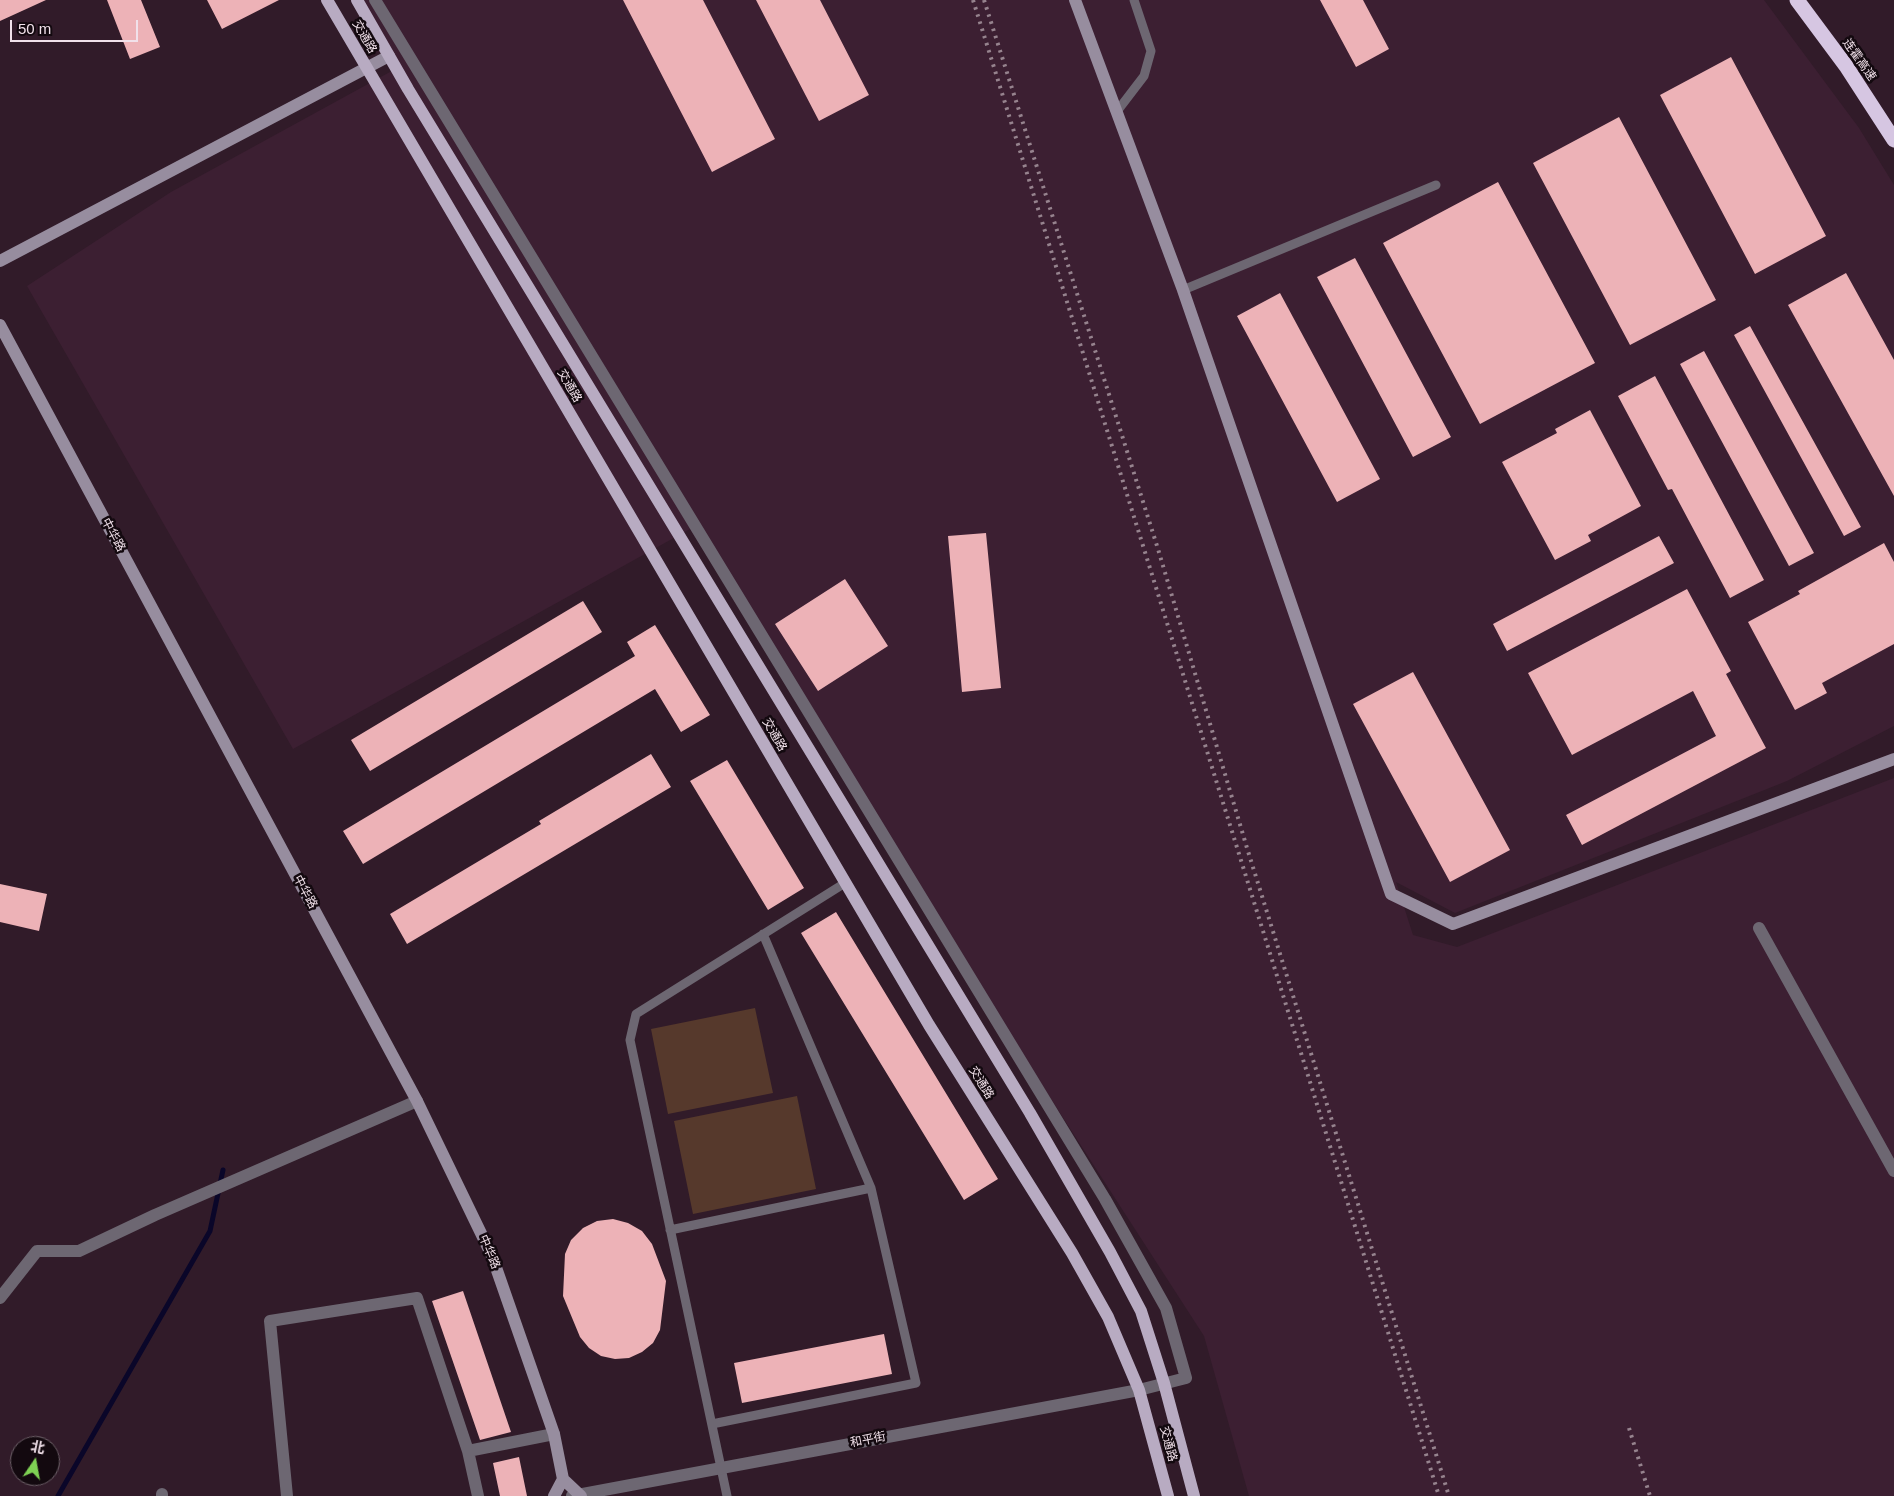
<!DOCTYPE html>
<html>
<head>
<meta charset="utf-8">
<style>
  body { margin:0 }
  #map { position:relative; width:1894px; height:1496px; overflow:hidden; background:#311b29; font-family:Arial,"Noto Sans SC",sans-serif }
  canvas { display:block }
  .north { position:absolute; left:10px; top:1436px; width:50px; height:50px; box-sizing:border-box; background:#13090f; border:1px solid #6c5f67; border-radius:50%; rotate:12deg; font-size:14px; font-weight:700; line-height:20px; text-align:center; color:#f1e1ea }
  .north::after { content:''; display:block; margin:auto; width:18px; height:22px; background:#7ed153; clip-path:polygon(50% 0,100% 100%,50% 72%,0 100%) }
  .scale { position:absolute; left:10px; top:20px; width:128px; height:22px; box-sizing:border-box; border:2px solid #f1e1ea; border-top:0; padding-left:6px; font-size:15px; line-height:18px; white-space:nowrap; color:#f1e1ea; -webkit-text-stroke:4px #13090f; paint-order:stroke }
</style>
</head>
<body>
<div id="map">
<canvas width="1894" height="1496"></canvas>
<div class="north">北</div>
<div class="scale">50 m</div>
</div>
<script>
const g = document.querySelector('canvas').getContext('2d');
g.lineJoin = 'round';
function paint(path, color) { g.fillStyle = color; g.fill(path, 'evenodd'); }
const shape = rows => new Path2D(rows.map(r => 'M' + r).join(''));
function strokePath(path, color, width, dash) { g.strokeStyle = color; g.lineWidth = width; g.lineCap = dash ? 'butt' : 'round'; g.setLineDash(dash || []); g.stroke(path); }
function drawText(font, color, halo, rows, align = 'center') {
  g.font = font + ' Arial,"Noto Sans SC",sans-serif'; g.lineWidth = 5; g.setLineDash([]); g.textBaseline = 'middle'; g.strokeStyle = halo; g.fillStyle = color; for (const [text, x, y, turn = 0] of rows) {
    g.save(); g.translate(x, y); g.rotate((+turn || 0) * Math.PI / 180); g.textAlign = isNaN(turn) ? turn : align; if (halo) g.strokeText(text, 0, 0); g.fillText(text, 0, 0); g.restore();
  }
}
const built = shape([
  [354,0,1764,0,1859,128,1894,185,1894,726,1787,781,1455,913,1396,882,1413,935,1457,947,1894,778,1894,1496,1249,1496,1204,1336,905,873,690,529,293,749,27,286,171,192,399,67]
]);
const green = shape([
  [755,1008,773,1093,668,1114,651,1029],
  [797,1096,816,1189,693,1214,674,1121]
]);
const stream = shape([
  [58,1496,210,1231,223,1170]
]);
const building = shape([
  [0,0,46,0,0,21],
  [107,0,141,0,160,47,130,59],
  [207,0,279,0,222,29],
  [623,0,703,0,775,139,712,172],
  [756,0,820,0,869,95,819,121],
  [1320,0,1363,0,1389,49,1356,67],
  [1731,57,1826,236,1755,274,1660,95],
  [1619,117,1716,300,1630,345,1533,163],
  [1498,182,1595,363,1480,424,1383,243],
  [1355,258,1451,437,1413,457,1317,277],
  [1846,273,1894,360,1894,496,1788,305],
  [1280,293,1380,479,1337,502,1237,316],
  [1750,326,1861,527,1844,536,1734,335],
  [1704,351,1814,553,1789,566,1680,364],
  [1655,376,1764,580,1730,598,1672,489,1668,490,1618,396],
  [1590,410,1641,506,1588,535,1591,541,1555,560,1502,462,1557,433,1555,429],
  [986,533,1001,688,962,692,948,536],
  [1659,536,1674,563,1507,651,1493,624],
  [1884,543,1894,562,1894,644,1822,683,1827,693,1795,710,1748,622,1800,594,1798,591],
  [845,579,888,646,818,691,775,624],
  [1687,589,1731,671,1726,674,1766,748,1582,845,1566,815,1716,736,1693,691,1572,755,1528,673],
  [583,601,602,632,370,771,351,740],
  [655,625,710,715,681,732,655,689,363,864,343,831,635,656,627,642],
  [1413,672,1510,850,1450,882,1353,704],
  [651,754,671,787,407,944,390,914,541,824,539,821],
  [727,760,804,888,768,910,690,781],
  [0,884,47,894,39,931,0,922],
  [836,912,998,1179,964,1200,801,933],
  [613,1219,628,1223,642,1231,652,1244,666,1281,660,1330,653,1343,642,1352,629,1358,615,1359,601,1356,589,1348,580,1337,563,1296,565,1254,571,1240,583,1228,597,1221],
  [463,1291,511,1432,480,1440,432,1301],
  [884,1334,892,1374,742,1403,734,1363],
  [519,1457,527,1496,500,1496,493,1463]
]);
const lane = shape([
  [1118,110,1144,76,1151,51,1134,0],
  [1183,290,1436,185],
  [670,1230,871,1188],
  [712,1424,916,1383,871,1188,763,934],
  [727,1496,630,1040,636,1014,845,883]
]);
const street = shape([
  [375,0,1105,1199,1166,1308,1186,1378,1139,1390,572,1496],
  [1759,928,1894,1171],
  [0,1298,37,1251,79,1251,155,1215,417,1101],
  [468,1451,554,1434],
  [162,1494,162,1496],
  [287,1496,270,1321,417,1298,468,1451,478,1496]
]);
const secondary = shape([
  [1075,0,1183,290,1391,894,1453,924,1894,759],
  [0,261,389,56],
  [0,325,417,1101,492,1256,554,1434,563,1479,554,1496],
  [563,1479,581,1496]
]);
const primary = shape([
  [327,0,929,1025,1072,1253,1108,1317,1139,1390,1168,1496],
  [357,0,408,89,1030,1113,1110,1252,1141,1311,1164,1383,1194,1496]
]);
const highway = shape([
  [1797,0,1846,66,1894,140]
]);
const rail = shape([
  [973,0,1439,1496],
  [984,0,1158,549,1247,848,1449,1496],
  [1629,1428,1650,1496]
]);
const streetNames = [
  ["交通路",364,37,60],
  ["连霍高速",1859,60,55],
  ["交通路",569,386,60],
  ["中华路",113,535,62],
  ["交通路",774,735,60],
  ["中华路",305,892,62],
  ["交通路",981,1083,58],
  ["中华路",489,1252,67],
  ["和平街",868,1440,-11],
  ["交通路",1168,1444,75]
];
paint(built, '#3c1f32');
paint(green, '#56392c');
strokePath(stream, '#0a0629', 5);
paint(building, '#edb2b7');
strokePath(lane, '#6d6772', 9);
strokePath(street, '#6d6772', 12);
strokePath(secondary, '#978d9f', 12);
strokePath(primary, '#b8abc2', 12);
strokePath(highway, '#d6c6e2', 15);
strokePath(rail, '#96838e', 4, [2.5, 5]);
drawText('12px', '#f1e1ea', '#13090f', streetNames);
</script>
</body>
</html>
